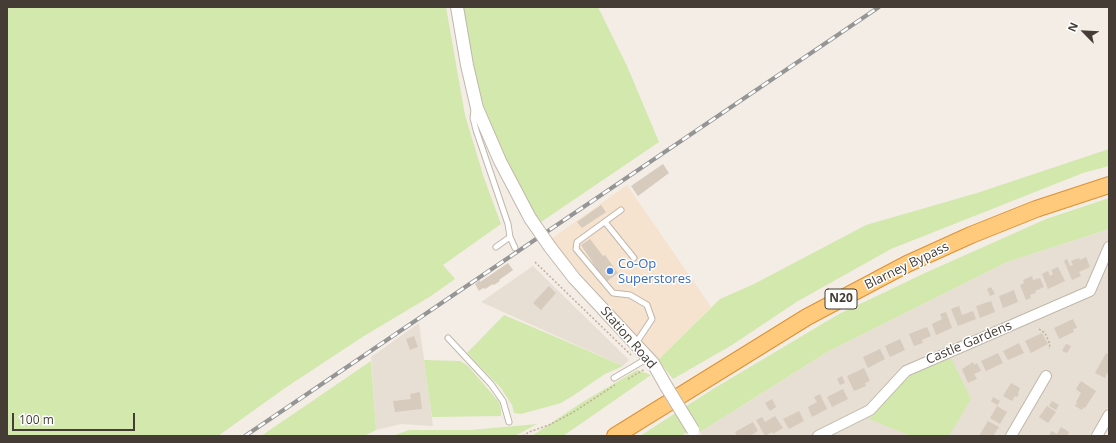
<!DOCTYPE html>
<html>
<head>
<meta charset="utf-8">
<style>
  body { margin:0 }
  #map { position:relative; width:1116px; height:443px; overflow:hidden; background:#f3ede5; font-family:"Open Sans",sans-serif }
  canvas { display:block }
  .frame { position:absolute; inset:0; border:8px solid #453d35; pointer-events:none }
  .north { position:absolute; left:1064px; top:12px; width:40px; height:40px; -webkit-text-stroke:3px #fff; paint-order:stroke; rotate:294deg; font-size:11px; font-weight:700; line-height:16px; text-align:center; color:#453d35 }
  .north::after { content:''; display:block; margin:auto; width:14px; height:18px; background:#453d35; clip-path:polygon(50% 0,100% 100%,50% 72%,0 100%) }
  .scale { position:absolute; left:12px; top:413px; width:123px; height:18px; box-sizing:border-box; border:2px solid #453d35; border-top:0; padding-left:5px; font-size:12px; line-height:14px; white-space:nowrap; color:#453d35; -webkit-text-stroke:3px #fff; paint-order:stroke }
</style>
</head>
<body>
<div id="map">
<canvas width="1116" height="443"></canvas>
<div class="frame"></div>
<div class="north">N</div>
<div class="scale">100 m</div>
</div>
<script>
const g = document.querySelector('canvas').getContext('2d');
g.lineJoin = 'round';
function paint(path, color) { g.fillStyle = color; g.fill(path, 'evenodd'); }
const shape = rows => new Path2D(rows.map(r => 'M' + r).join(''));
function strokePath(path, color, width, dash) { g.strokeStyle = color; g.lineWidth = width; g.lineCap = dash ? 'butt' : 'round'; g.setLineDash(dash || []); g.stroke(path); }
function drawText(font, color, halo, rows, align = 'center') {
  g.font = font + ' "Open Sans",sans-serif'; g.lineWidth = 3; g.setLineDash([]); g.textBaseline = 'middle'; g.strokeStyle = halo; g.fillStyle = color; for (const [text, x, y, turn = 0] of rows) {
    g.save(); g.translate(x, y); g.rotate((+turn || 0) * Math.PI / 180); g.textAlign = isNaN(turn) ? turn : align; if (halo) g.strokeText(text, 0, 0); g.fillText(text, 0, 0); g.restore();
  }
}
const residential = shape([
  [1109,229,1109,405,1090,436,702,436,700,432,829,351,1007,262],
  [533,266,629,360,623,366,481,302],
  [419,323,433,426,401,424,376,430,371,357]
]);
const commercial = shape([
  [627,185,711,307,658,360,559,250,551,239]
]);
const green = shape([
  [7,7,446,7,465,115,484,178,501,224,443,265,455,279,431,296,364,336,285,388,218,436,7,436],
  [461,7,598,7,627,66,659,142,541,222,524,197,501,153,489,122,475,79],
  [1109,149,1109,166,1083,173,891,249,798,301,732,345,673,379,658,360,720,299,754,284,866,225,977,193],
  [1109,198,1109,229,1007,262,829,351,700,432,696,426,681,436,640,436,713,389,839,314,925,273,1046,219],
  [504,315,563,340,623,366,605,374,574,395,561,403,521,414,514,413,512,405,501,388,467,353],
  [951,358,971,399,949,436,911,436,869,419,909,375],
  [424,360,460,361,468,366,499,402,501,410,501,416,432,417],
  [371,361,376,430,364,436,261,436],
  [637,370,651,375,563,436,532,436,581,403],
  [537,424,515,436,392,436,409,430,471,430]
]);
const building = shape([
  [663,164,669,173,638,196,631,186],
  [601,205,606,212,582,228,577,222],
  [590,239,603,256,605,255,618,273,606,282,581,245],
  [1086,257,1090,267,1079,272,1081,276,1072,280,1064,261,1067,259,1070,266,1073,265,1071,261,1079,258,1080,260],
  [508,263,513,270,499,280,500,281,494,285,493,284,485,289,483,288,479,291,475,284,480,280,480,282],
  [1058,267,1065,281,1048,289,1042,274,1048,271,1050,276,1053,274,1051,270],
  [1032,276,1033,280,1040,278,1044,287,1035,291,1036,293,1030,295,1031,298,1026,300,1020,285,1024,283,1023,280],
  [549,286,556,293,541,310,533,303],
  [991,287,995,294,990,296,987,289],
  [1014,290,1018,302,1003,308,999,296],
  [991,301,995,312,980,318,976,306],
  [959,306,962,315,973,311,976,319,958,326,951,309],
  [946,312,952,328,936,335,932,324,942,319,940,314],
  [1073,319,1077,328,1073,329,1074,332,1059,339,1054,328],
  [927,327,931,336,922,340,923,343,914,346,909,334],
  [1042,333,1048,344,1031,353,1025,341],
  [414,336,418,347,410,350,406,339],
  [900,339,905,350,890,357,885,346],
  [1019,343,1024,353,1008,360,1003,351],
  [1066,344,1071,346,1067,353,1062,351],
  [880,349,885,359,868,368,863,357],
  [998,353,1003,363,986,371,981,361],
  [1106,353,1109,355,1109,375,1107,373,1105,378,1095,373],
  [973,362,974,365,977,363,981,371,974,374,977,379,968,383,962,369],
  [864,368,870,381,865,383,866,386,854,391,847,376],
  [842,376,845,383,840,385,837,379],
  [1081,381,1096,391,1085,408,1084,407,1082,410,1075,406,1077,403,1076,402,1081,393,1076,389],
  [1011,383,1020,388,1018,393,1019,394,1017,397,1015,396,1012,401,1003,396],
  [843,389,848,399,832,407,827,397],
  [420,392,422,409,395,412,393,401,411,399,410,394],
  [820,394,827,409,812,417,808,407,817,402,814,397],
  [993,397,1000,401,997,405,991,401],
  [772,399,776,407,770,411,765,403],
  [1052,401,1059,405,1056,410,1049,406],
  [997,406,1007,412,1000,424,990,418],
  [1047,406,1056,412,1048,423,1039,417],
  [799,411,804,421,789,429,783,419],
  [775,416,783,428,773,434,772,432,765,436,756,420,762,417,765,422],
  [988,421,999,427,993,436,979,436],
  [753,422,758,431,750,436,737,436,735,432],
  [1061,427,1069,432,1067,436,1048,436,1052,431,1057,434]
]);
const path = shape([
  [535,262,631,355],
  [1039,329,1045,333,1050,344,1049,349],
  [628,379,645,369],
  [523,436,529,432,549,425,572,413,615,385]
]);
const service = shape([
  [474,110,473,118,476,130,508,224,510,237,496,247],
  [621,210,577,242,576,249,613,293,630,295,647,305,652,319,636,343],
  [605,222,634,258],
  [510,237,515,248],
  [448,338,491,384,503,401,509,422],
  [614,378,648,358]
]);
const minor = shape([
  [818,436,870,410,906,371,1090,291,1109,247],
  [1011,436,1046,376],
  [1097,436,1109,415]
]);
const tertiary = shape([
  [457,7,467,65,477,108,500,161,530,218],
  [550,247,574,278,653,363,666,386]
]);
const trunk = shape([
  [615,436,807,317,907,264,971,235,1036,209,1109,185]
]);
const rail = shape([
  [245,436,879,7]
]);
const tertiaryBridge = shape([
  [530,218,550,247],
  [666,386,693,430]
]);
const markers = [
  [610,271,4,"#3f7fe0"]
];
const shields = [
  [841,299,32]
];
const shieldNames = [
  ["N20",841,299]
];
const shopNames = [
  ["Co-Op",618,264],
  ["Superstores",618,279]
];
const streetNames = [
  ["Blarney Bypass",907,266,-26],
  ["Station Road",628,338,49],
  ["Castle Gardens",969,343,-23]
];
paint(residential, '#e7dfd3');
paint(commercial, '#f5e2cf');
paint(green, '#d2e8ad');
paint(building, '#d7cbbd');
strokePath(service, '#c1b7ab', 7);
strokePath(minor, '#c1b7ab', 12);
strokePath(tertiary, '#c1b7ab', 14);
strokePath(trunk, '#de9033', 18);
strokePath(path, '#c0af99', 1.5, [2, 2]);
strokePath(service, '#fff', 5);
strokePath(minor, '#fff', 10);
strokePath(tertiary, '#fff', 12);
strokePath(trunk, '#ffca7b', 16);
strokePath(rail, '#959595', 4);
strokePath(rail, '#fff', 2.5, [8]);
strokePath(tertiaryBridge, '#c1b7ab', 14, []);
strokePath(tertiaryBridge, '#fff', 12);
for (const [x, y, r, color] of markers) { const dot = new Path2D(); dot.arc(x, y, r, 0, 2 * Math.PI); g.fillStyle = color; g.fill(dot); strokePath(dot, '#fff', 1.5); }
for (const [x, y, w] of shields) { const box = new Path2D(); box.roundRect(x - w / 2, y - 10, w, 20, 3); g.fillStyle = '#fff'; g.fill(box); strokePath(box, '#453d35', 1); }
drawText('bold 12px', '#453d35', null, shieldNames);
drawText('13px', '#366cbe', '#fff', shopNames, 'left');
drawText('13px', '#453d35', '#fff', streetNames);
</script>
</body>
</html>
